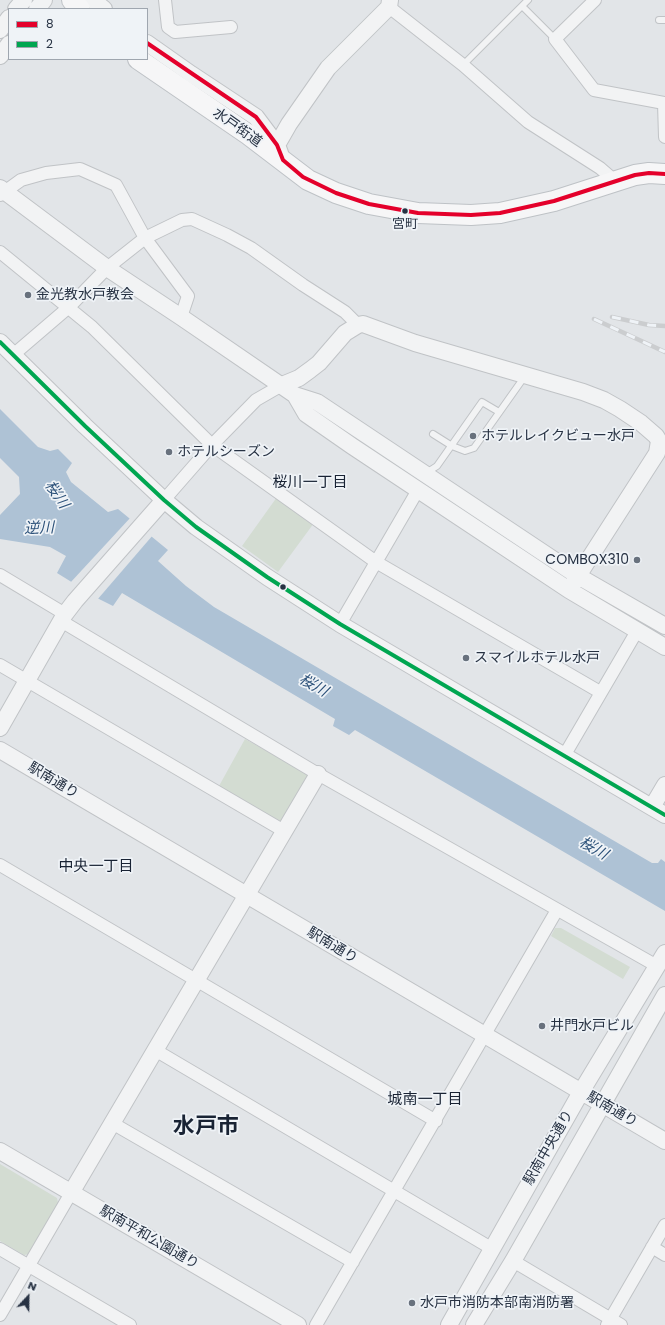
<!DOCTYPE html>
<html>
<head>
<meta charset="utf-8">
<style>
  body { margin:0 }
  #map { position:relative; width:665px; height:1325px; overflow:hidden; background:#e2e5e8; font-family:Poppins,sans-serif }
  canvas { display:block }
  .legend { position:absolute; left:8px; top:8px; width:140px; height:52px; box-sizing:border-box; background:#eff3f7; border:1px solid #9fa6af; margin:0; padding:5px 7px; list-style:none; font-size:12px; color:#273243 }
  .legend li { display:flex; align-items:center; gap:8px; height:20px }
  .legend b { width:20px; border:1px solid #9fa6af }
  .north { position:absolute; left:8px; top:1277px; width:40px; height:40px; -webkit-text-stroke:3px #eff3f7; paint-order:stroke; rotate:22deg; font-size:11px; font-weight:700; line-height:16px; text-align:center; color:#273243 }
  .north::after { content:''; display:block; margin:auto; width:14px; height:18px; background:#273243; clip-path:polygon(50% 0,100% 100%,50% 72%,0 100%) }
</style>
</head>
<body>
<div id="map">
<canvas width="665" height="1325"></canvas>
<ul class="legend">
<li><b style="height:5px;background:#e4002b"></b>8</li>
<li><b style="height:5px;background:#00a651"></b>2</li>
</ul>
<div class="north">N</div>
</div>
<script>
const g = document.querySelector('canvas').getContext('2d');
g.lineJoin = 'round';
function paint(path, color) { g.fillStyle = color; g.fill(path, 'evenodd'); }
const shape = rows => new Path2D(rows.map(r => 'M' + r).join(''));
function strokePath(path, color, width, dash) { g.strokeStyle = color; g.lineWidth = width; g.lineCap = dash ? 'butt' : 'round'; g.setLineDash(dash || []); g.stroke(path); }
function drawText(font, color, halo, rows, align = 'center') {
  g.font = font + ' Poppins,"Noto Sans JP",sans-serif'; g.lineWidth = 3.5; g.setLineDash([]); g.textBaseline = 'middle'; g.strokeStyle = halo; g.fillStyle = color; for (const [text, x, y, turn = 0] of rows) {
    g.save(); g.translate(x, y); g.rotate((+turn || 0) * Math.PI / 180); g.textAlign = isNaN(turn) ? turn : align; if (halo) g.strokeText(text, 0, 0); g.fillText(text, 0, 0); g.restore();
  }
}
const green = shape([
  [277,497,314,523,278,572,242,546],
  [245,739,308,774,309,778,283,820,278,821,219,786],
  [555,928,561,928,630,967,623,979,551,936],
  [0,1164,57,1198,58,1203,29,1254,24,1255,0,1241]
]);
const water = shape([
  [0,409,38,447,50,451,58,449,72,463,66,472,71,482,108,512,118,509,168,550,158,561,186,586,214,607,652,863,658,863,661,859,665,862,665,911,355,730,349,735,333,726,335,719,122,593,113,606,99,599,57,573,66,556,50,547,0,539,0,515,20,494,19,477,0,458]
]);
const pier = shape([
  [131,517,153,535,97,600,70,583]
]);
const service = shape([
  [522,6,555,39],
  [659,20,665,20],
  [463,65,528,0],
  [433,434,452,446,465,451,474,448,525,376],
  [426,473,437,466,482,402,499,412]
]);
const minor = shape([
  [165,0,168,27,175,32,231,27],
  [595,0,555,39,594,90,664,103,665,137],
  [389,7,463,65,528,122,600,168,615,181],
  [0,195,21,180,46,173,80,169,116,185,145,238,188,296,181,317],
  [0,252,92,327,212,445,376,562,600,692],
  [13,355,69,307,107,268,145,238,182,220,192,219,227,235,251,248,303,285,345,312,358,325],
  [164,500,212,445,256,400,282,385],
  [0,575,65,614],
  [61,621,318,774,657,966],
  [340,624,418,490],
  [0,665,284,831],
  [564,756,637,631],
  [0,865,436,1121],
  [155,1050,491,1248],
  [112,1123,353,1262],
  [652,1247,665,1255],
  [0,1249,130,1325],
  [513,1261,621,1325],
  [0,1315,71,1193],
  [316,1325,557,910],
  [607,1325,665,1225]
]);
const tertiary = shape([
  [93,0,104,9],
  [16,9,24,0],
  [37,9,44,0],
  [0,30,9,18],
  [147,43,191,74,256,117,277,145,280,153],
  [0,56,9,44],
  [277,145,289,124,328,68,389,7,390,0],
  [0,188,107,268,181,317,295,395,317,402,578,576,665,626],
  [0,342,85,426,164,500,196,527,267,577,340,624,665,815],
  [282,385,299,378,310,370,319,363,345,333,358,325,363,324,415,343,583,392,604,400,620,409,641,423,656,436,659,441,657,453,569,590],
  [295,395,306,414,352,446,569,590,665,647],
  [0,728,65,614,75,601,164,500],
  [0,750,665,1141],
  [652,807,665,785],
  [0,1151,298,1325],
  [71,1193,318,774],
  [449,1325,581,1092,665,953],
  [474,1325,513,1261,665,995]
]);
const primary = shape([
  [72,0,80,9],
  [138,59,249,135,308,180,336,193,369,204,418,213,471,215,500,213,554,201,635,175,649,173,665,174]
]);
const rail = shape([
  [612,317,649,325,665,326],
  [594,319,665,352]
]);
const bus1 = shape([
  [147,43,256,117,277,145,283,160,303,177,336,193,369,204,418,213,471,215,500,213,554,201,635,175,649,173,665,174]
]);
const bus2 = shape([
  [0,342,85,426,164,500,196,527,267,577,340,624,665,815]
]);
const markers = [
  [405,211,3.5,"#273243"],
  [28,295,4,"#68717d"],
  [473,436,4,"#68717d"],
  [169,452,4,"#68717d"],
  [637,560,4,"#68717d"],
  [283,587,3.5,"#273243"],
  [466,658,4,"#68717d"],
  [542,1026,4,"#68717d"],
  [412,1303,4,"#68717d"]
];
const busNames = [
  ["宮町",405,225]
];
const streetNames = [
  ["水戸街道",237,128,35],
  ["駅南通り",53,781,31],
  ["駅南通り",332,946,31],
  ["駅南通り",612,1110,30],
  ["駅南中央通り",549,1148,-60],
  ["駅南平和公園通り",149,1238,30]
];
const poiNames = [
  ["金光教水戸教会",36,295],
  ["ホテルレイクビュー水戸",481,436],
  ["ホテルシーズン",177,452],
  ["COMBOX310",629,560,"right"],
  ["スマイルホテル水戸",474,658],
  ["井門水戸ビル",550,1026],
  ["水戸市消防本部南消防署",420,1303]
];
const neighbourhoodNames = [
  ["桜川一丁目",310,483],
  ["中央一丁目",96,867],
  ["城南一丁目",425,1100]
];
const waterNames = [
  ["桜川",56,495,56],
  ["逆川",39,529,-2],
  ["桜川",313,686,30],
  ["桜川",593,849,30]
];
const townNames = [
  ["水戸市",206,1127]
];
paint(green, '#d3dcd2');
paint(water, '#aec2d5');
paint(pier, '#e2e5e8');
strokePath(service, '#c0c3c6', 8);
strokePath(minor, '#c0c3c6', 14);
strokePath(tertiary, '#c0c3c6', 18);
strokePath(primary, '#bec2c6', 22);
strokePath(service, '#f2f3f4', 6);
strokePath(minor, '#f2f3f4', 12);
strokePath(tertiary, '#f2f3f4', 16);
strokePath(primary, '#f6f6f7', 20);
strokePath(rail, '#cbcdcf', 4.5);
strokePath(rail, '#eff3f7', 3, [9]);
strokePath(bus1, '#e4002b', 4);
strokePath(bus2, '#00a651', 4);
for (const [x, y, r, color] of markers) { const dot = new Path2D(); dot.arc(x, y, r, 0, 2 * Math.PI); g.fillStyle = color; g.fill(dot); strokePath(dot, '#eff3f7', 1.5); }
drawText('13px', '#273243', '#eff3f7', busNames);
drawText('14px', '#273243', '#eff3f7', streetNames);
drawText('14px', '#273243', '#eff3f7', poiNames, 'left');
drawText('15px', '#192334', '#eff3f7', neighbourhoodNames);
drawText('italic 15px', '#2d527a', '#eff3f7', waterNames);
drawText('bold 22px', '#192334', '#eff3f7', townNames);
</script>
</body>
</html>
